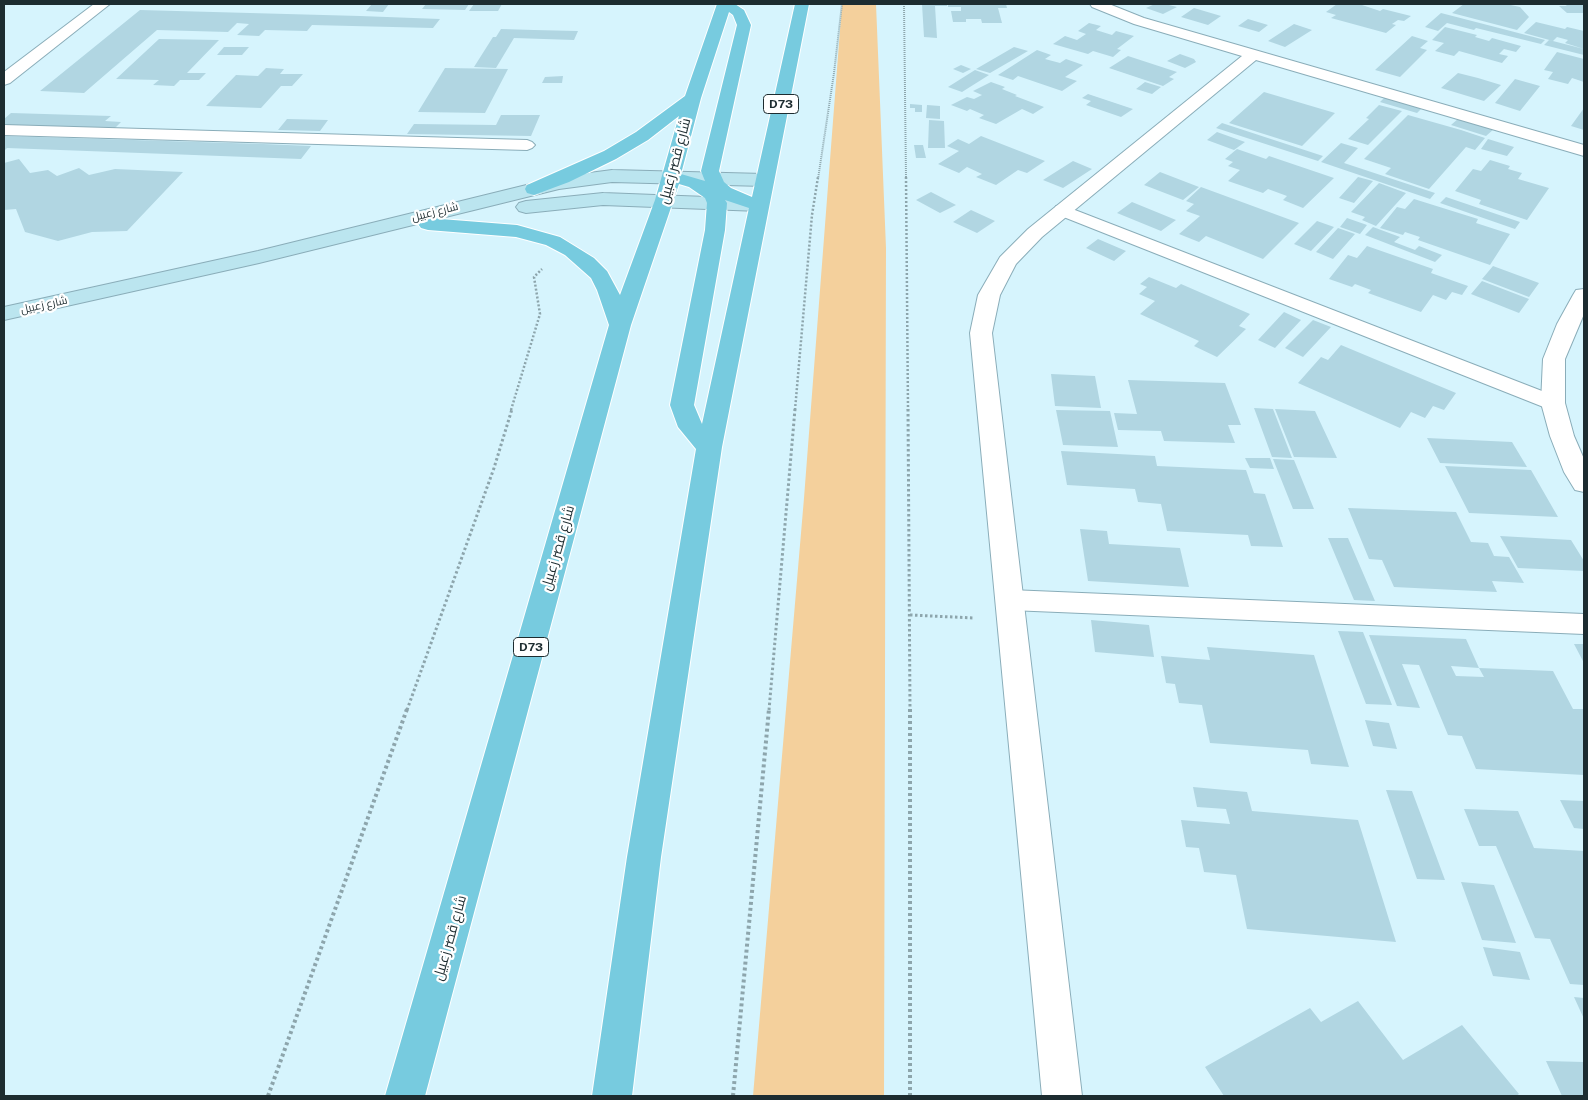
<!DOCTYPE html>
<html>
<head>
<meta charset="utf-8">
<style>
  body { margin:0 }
  #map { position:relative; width:1588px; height:1100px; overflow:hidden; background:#d6f4fd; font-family:"Public Sans",sans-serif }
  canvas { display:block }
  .frame { position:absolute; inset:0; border:5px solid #1d2c30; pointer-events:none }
</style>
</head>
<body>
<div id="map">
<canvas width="1588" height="1100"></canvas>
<div class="frame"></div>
</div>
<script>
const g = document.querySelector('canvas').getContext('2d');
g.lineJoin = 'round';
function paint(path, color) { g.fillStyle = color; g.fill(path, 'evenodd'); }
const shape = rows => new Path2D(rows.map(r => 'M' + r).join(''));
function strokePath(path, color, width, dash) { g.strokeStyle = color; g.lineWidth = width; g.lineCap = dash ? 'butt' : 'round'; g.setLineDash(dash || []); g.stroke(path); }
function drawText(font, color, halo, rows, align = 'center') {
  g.font = font + ' "Public Sans",Cairo,sans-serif'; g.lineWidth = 4.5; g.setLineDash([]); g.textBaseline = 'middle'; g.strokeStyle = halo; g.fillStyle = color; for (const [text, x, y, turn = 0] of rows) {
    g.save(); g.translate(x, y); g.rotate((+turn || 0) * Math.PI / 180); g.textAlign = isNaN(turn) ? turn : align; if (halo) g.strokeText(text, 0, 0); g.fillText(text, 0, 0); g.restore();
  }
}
const green = shape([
  [842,4,876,4,886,248,884,1096,753,1096,804,498]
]);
const building = shape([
  [372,4,389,4,383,12,366,11],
  [426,4,469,4,465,10,422,9],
  [474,4,502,4,498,11,469,11],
  [922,4,947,4,947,6,935,6,937,38,924,37],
  [948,4,1006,4,1007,8,998,8,1002,23,982,23,981,19,966,19,966,22,953,22,951,11,961,11,961,7,948,7],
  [1155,4,1165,4,1177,7,1163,14,1146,8],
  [1337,4,1359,4,1380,11,1383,9,1411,16,1404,21,1398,20,1392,24,1396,25,1386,33,1331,18,1336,15,1326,12],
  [1464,4,1506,4,1520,7,1529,17,1517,30,1452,13],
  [1564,4,1584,4,1584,13,1567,13,1559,6,1567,6],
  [1194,8,1221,16,1208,25,1181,17],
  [140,10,360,16,440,19,433,28,312,25,307,31,265,30,259,36,237,35,249,24,237,23,228,32,157,30,84,93,40,91],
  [1441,13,1503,29,1545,40,1541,44,1476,28,1474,30,1447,23,1438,31,1425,27],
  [1248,19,1268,25,1259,32,1238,26],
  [1536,22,1565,29,1567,27,1584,31,1584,49,1565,43,1568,40,1557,37,1553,41,1524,33],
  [1089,23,1101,26,1096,30,1112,35,1116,31,1134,36,1117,49,1121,50,1113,57,1093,51,1088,54,1053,44,1065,36,1077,40,1086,34,1078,31],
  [1294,24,1312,30,1285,47,1268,41],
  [1445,27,1477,35,1475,37,1489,41,1492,38,1521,46,1516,52,1504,49,1499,54,1508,56,1502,63,1459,51,1454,56,1435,51,1444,43,1432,40],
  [501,29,534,30,578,31,574,40,514,38,496,68,474,67,493,37,496,37],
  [1412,36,1428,41,1420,48,1427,50,1400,77,1375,70],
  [159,39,219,40,187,73,206,73,199,80,180,80,174,86,153,85,159,80,116,79],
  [1549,40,1584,49,1584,55,1544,45],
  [224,47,249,47,242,55,217,55],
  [1014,47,1028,51,990,73,976,69],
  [1037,50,1051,55,1045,59,1060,63,1066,59,1083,65,1065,77,1077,81,1062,91,1018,76,1013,80,998,75],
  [1557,52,1584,59,1584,82,1572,78,1568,84,1548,79,1553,72,1544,70],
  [1180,54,1194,59,1196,62,1185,68,1167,61],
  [1128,56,1177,72,1169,77,1174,79,1163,86,1109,68],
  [961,65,971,69,963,73,953,69],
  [266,68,284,69,280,74,303,74,292,86,281,86,261,108,206,106,236,75,258,76],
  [445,68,508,69,485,113,418,112],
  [975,70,989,75,962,92,948,87],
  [1458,73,1478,78,1501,85,1484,101,1441,88],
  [563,76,562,83,542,83,545,77],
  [1515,79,1540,86,1520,111,1495,103],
  [991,82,1005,87,1002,89,1017,95,1015,96,1044,107,1033,114,1022,109,996,124,979,118,984,115,970,109,967,111,951,105,967,97,974,99,982,95,973,91],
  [1145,82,1161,87,1152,94,1136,89],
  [1264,92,1335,113,1302,146,1229,123],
  [1088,94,1133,109,1121,117,1086,105,1091,101,1082,98],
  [1385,97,1422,108,1417,113,1380,102],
  [910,104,922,105,922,112,915,112,915,108,910,108],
  [927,105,940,106,940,119,926,118],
  [1379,105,1402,111,1368,145,1348,139,1369,119,1366,118],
  [1584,108,1584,130,1571,126],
  [11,113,111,116,105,121,121,122,115,128,4,125,4,119],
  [501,115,540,115,531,136,407,134,414,124,496,125],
  [1408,115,1461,130,1485,138,1475,150,1466,147,1429,189,1385,174,1391,168,1364,159],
  [1459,118,1494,129,1486,136,1451,125],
  [287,119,328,120,320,131,278,130],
  [929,120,944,121,945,148,928,148],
  [1222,123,1277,141,1323,156,1318,161,1216,128],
  [1217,132,1245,142,1234,150,1207,140],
  [4,136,263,144,311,146,301,159,7,148,4,151],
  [981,136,1045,161,1027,173,1018,170,996,185,976,177,982,174,967,167,959,173,938,164,959,151,947,146,958,139,969,144],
  [1488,139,1514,147,1507,156,1481,149],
  [1341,143,1358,148,1344,163,1435,193,1430,199,1321,162],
  [914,145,923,145,926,158,916,158],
  [1237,149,1266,159,1269,156,1334,178,1303,208,1283,200,1287,196,1268,189,1263,193,1228,181,1240,170,1228,166,1233,162,1225,159],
  [19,159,30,173,48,170,57,176,79,168,89,175,115,169,183,172,127,231,92,232,58,241,25,232,16,209,4,210,4,163],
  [1490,160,1510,166,1508,169,1522,173,1518,179,1549,188,1527,220,1479,204,1481,200,1455,191,1473,169,1481,171],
  [1073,161,1092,169,1063,188,1043,180],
  [1160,172,1199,187,1183,200,1144,185],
  [1358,177,1373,181,1354,203,1339,198],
  [1379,183,1406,193,1376,226,1362,220,1365,217,1351,212],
  [1201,187,1299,223,1263,259,1206,236,1199,242,1179,234,1200,216,1186,211,1194,204,1186,201],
  [931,192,956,205,940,213,916,200],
  [1446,197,1520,222,1515,229,1440,203],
  [1414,199,1478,219,1476,223,1510,234,1490,265,1418,240,1420,237,1405,232,1403,235,1380,228,1397,207,1405,209],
  [1132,202,1176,220,1161,231,1117,213],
  [971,210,995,221,977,233,953,222],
  [1347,218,1367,225,1360,234,1340,227],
  [1317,221,1334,227,1311,251,1294,244],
  [1373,227,1400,237,1394,242,1415,250,1419,246,1442,255,1435,262,1365,235],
  [1338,228,1355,234,1333,259,1316,252],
  [1098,239,1126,251,1114,261,1086,248],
  [1367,246,1433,269,1431,273,1468,286,1462,295,1452,292,1446,300,1433,295,1421,312,1368,293,1371,290,1355,284,1352,287,1329,279,1348,255,1357,258],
  [1493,266,1539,283,1529,297,1482,279],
  [1149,277,1176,288,1181,284,1250,314,1239,326,1246,329,1217,357,1194,346,1199,341,1140,314,1155,301,1139,294,1147,287,1140,284],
  [1482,281,1529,299,1519,313,1471,294],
  [1284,312,1301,320,1275,348,1258,340],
  [1313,320,1331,327,1303,357,1285,348],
  [1341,345,1456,393,1444,410,1433,406,1425,418,1411,412,1400,428,1298,383,1321,357,1328,360],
  [1051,374,1095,376,1101,408,1055,406],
  [1128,380,1225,383,1241,425,1228,425,1235,443,1164,441,1161,431,1118,430,1114,413,1137,414],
  [1254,408,1273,409,1292,458,1272,457],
  [1275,409,1315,411,1337,458,1294,457],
  [1056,410,1110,411,1118,447,1063,445],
  [1427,438,1512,442,1527,467,1440,463],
  [1061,451,1155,456,1157,466,1246,470,1254,493,1265,494,1283,547,1251,546,1248,535,1167,531,1161,504,1138,502,1135,489,1067,485],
  [1245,458,1270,458,1274,469,1250,468],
  [1273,459,1294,460,1314,509,1293,509],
  [1445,466,1531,470,1558,517,1469,513],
  [1348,508,1456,512,1471,542,1488,543,1494,556,1509,557,1524,583,1492,581,1497,592,1394,587,1382,560,1369,559],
  [1080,529,1107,531,1109,544,1180,548,1189,587,1088,581],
  [1500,536,1571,540,1584,561,1584,571,1518,568],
  [1328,538,1348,538,1375,601,1354,600],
  [1091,620,1149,625,1154,657,1095,652],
  [1338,631,1363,632,1392,705,1366,704],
  [1369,635,1466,639,1479,668,1451,666,1456,676,1484,677,1479,668,1553,671,1573,709,1584,709,1584,775,1476,769,1462,736,1448,735,1419,665,1402,664,1420,708,1397,706],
  [1574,644,1584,644,1584,663],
  [1207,647,1314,655,1349,767,1311,764,1308,750,1210,743,1202,705,1179,703,1175,684,1166,683,1161,656,1210,660],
  [1365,720,1389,723,1397,749,1373,746],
  [1193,787,1247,792,1252,811,1358,820,1396,942,1247,929,1236,875,1204,872,1199,848,1186,847,1181,820,1230,824,1226,809,1197,807],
  [1386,790,1412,791,1445,880,1417,879],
  [1560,800,1584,801,1584,829,1574,828],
  [1464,809,1518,811,1534,848,1584,851,1584,985,1570,984,1550,939,1535,938,1496,846,1479,846],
  [1461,882,1494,885,1516,943,1482,940],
  [1483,947,1520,952,1530,980,1493,976],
  [1574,997,1584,998,1584,1019],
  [1358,1001,1403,1060,1462,1025,1519,1094,1516,1096,1224,1096,1205,1067,1310,1008,1321,1022],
  [1546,1061,1584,1062,1584,1096,1562,1096]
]);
const pathFar3 = shape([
  [904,4,906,179],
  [818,179,834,73,842,4]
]);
const pathFar2 = shape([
  [906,177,908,410],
  [511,410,540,314,534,277,542,269],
  [795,410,812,215,818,177]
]);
const pathFar1 = shape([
  [908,409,910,710],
  [910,615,974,618],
  [407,710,494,468,512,409],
  [769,710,795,409]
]);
const path = shape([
  [910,709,910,1096],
  [268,1096,407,709],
  [733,1096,769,709]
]);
const lane = shape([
  [4,125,527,140,532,142,535,145,532,148,527,150,4,135,4,125],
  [1062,205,1560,398,1563,403,1560,408,1553,410,1546,408,1056,214,1054,210,1056,206,1062,205],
  [1010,590,1584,614,1584,634,1010,610,1001,607,998,600,1001,593,1010,590]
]);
const street = shape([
  [94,4,110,4,10,83,4,85,4,72,94,4],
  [1090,4,1109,4,1144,18,1584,145,1584,156,1256,60,1042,237,1016,264,1000,295,992,333,1082,1096,1042,1096,970,333,978,295,1000,257,1028,229,1242,56,1134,24,1092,7,1090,4],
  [1584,289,1584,314,1565,359,1565,403,1574,436,1584,459,1584,492,1575,490,1564,472,1550,436,1541,403,1543,359,1557,324,1573,295,1576,290,1584,289]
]);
const secondary = shape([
  [612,170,764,174,771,176,773,180,771,184,764,186,612,182,559,189,259,263,4,320,4,307,258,251,559,177,612,170],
  [603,193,759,199,766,201,769,205,766,209,759,211,603,205,526,213,519,211,516,207,519,203,526,201,603,193]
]);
const primary = shape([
  [717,4,735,4,744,10,751,25,719,171,724,182,731,188,752,197,795,4,809,4,722,447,661,857,632,1096,592,1096,627,857,696,449,678,427,670,405,705,230,707,203,705,198,689,187,679,184,631,325,425,1096,385,1096,609,325,597,290,591,278,565,255,546,245,516,237,428,230,421,228,418,224,421,220,428,218,517,225,560,237,594,258,607,271,620,295,655,200,679,116,648,140,616,159,569,182,534,195,527,193,525,189,527,185,604,151,636,132,685,96,717,4],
  [729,12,733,15,737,25,701,171,705,181,681,174,701,98,729,12],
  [725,200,749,208,702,424,694,405,725,230,727,203,725,200]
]);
const farStreetnames = [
  ["شارع زعبيل",435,212,-14],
  ["شارع زعبيل",44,305,-12]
];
const shields = [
  [781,104,35],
  [531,647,35]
];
const shieldNames = [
  ["D73",781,104],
  ["D73",531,647]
];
const streetNames = [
  ["شارع قصر زعبيل",675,161,-75],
  ["شارع قصر زعبيل",558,548,-74],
  ["شارع قصر زعبيل",450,938,-74]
];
paint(green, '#f4d09c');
paint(building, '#b1d6e2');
strokePath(lane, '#8aadb9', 2);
strokePath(street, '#8aadb9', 2);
strokePath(secondary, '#8aadb9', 2);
strokePath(primary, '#fff', 2);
strokePath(pathFar3, '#8da5ac', 2, [1, 1]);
strokePath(pathFar2, '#8da5ac', 2.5, [2, 2]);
strokePath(pathFar1, '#8da5ac', 3, [2.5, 2.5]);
strokePath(path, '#8da5ac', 4, [3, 3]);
paint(lane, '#fff');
paint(street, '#fff');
paint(secondary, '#bbe5ef');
paint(primary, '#77cbdf');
drawText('11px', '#1d2c30', '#fff', farStreetnames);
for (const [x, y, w] of shields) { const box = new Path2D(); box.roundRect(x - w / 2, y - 9.5, w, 19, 4); g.fillStyle = '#fff'; g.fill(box); strokePath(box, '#1d2c30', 1); }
drawText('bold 12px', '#1d2c30', null, shieldNames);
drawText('14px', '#1d2c30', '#fff', streetNames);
</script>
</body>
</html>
